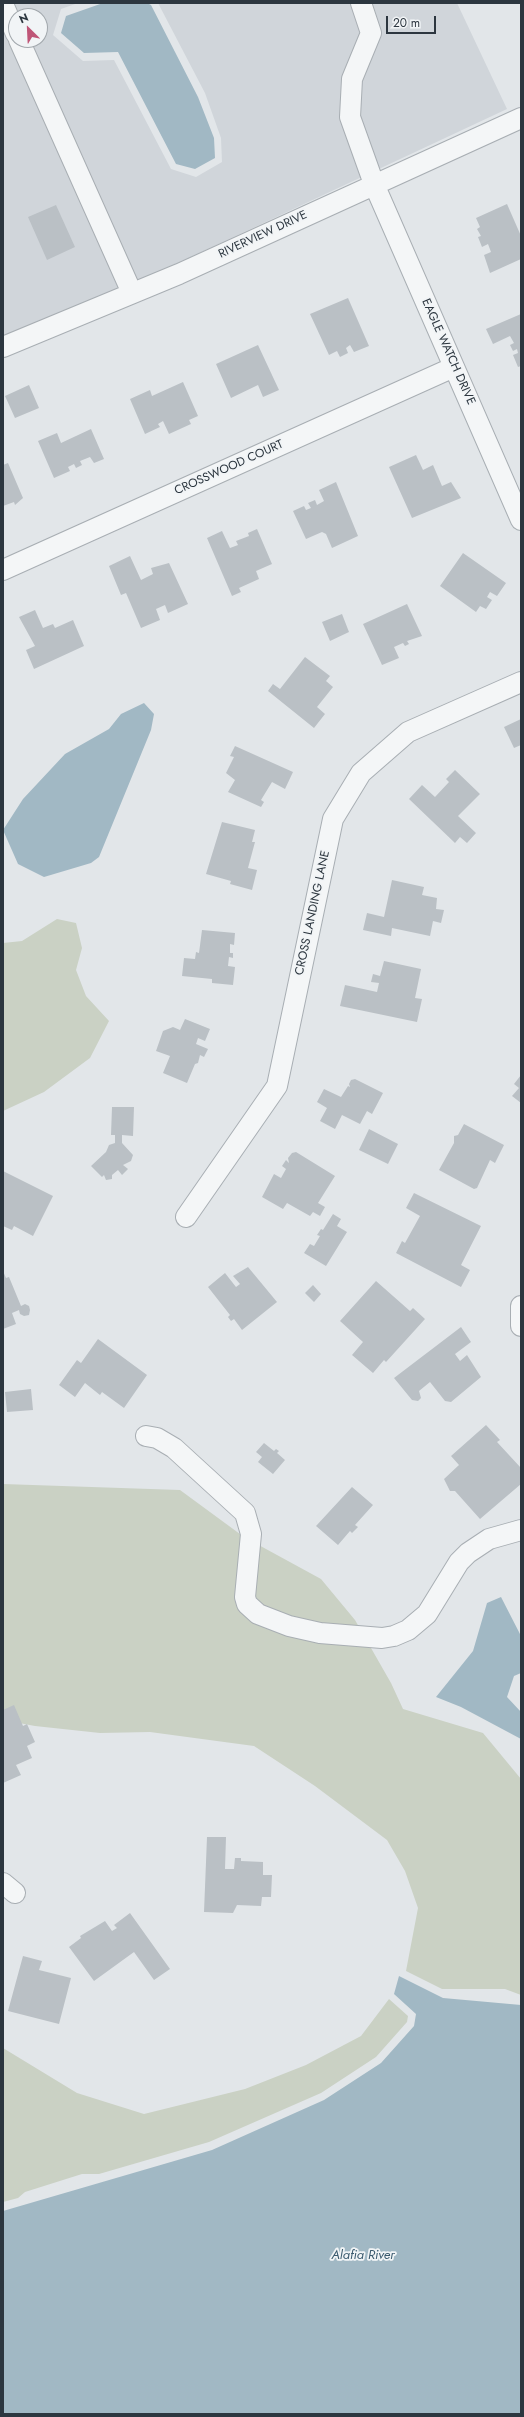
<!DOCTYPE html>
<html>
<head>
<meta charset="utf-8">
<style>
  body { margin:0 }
  #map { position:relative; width:524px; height:2417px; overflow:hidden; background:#e2e6e9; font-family:Jost,sans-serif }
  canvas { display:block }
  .frame { position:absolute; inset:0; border:4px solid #2c363f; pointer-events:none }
  .north { position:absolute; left:8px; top:8px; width:40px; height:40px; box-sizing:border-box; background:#f1f4f6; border:1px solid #a2a8ad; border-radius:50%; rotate:336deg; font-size:11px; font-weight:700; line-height:16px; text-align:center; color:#2c363f }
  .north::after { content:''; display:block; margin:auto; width:14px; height:18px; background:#bf5577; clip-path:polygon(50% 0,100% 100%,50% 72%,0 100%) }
  .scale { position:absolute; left:386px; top:16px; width:50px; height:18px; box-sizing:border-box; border:2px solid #2c363f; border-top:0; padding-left:5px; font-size:12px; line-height:14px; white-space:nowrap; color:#2c363f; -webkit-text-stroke:3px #f1f4f6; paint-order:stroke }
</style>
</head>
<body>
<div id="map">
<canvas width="524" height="2417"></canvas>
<div class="frame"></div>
<div class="north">N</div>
<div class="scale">20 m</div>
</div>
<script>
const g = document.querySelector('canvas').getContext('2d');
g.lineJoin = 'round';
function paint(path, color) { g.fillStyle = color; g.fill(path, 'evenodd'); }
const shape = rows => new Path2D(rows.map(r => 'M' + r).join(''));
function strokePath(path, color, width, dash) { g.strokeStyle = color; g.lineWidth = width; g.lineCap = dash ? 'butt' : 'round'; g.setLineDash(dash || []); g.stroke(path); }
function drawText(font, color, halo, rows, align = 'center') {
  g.font = font + ' Jost,sans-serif'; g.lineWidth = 3.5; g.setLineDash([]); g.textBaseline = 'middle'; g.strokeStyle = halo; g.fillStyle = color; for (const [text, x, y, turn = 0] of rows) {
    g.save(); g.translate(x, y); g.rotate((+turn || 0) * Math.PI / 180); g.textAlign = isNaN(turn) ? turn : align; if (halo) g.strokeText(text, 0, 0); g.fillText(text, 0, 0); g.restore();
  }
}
const built = shape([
  [3,3,78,3,61,9,53,35,83,61,114,60,171,169,196,177,222,162,221,138,205,93,158,3,457,3,507,109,3,345],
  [16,16,40,16,40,40,16,40]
]);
const green = shape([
  [57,919,76,923,82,948,76,970,86,996,109,1021,90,1058,44,1092,3,1111,3,943,22,941],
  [3,1484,180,1490,244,1537,321,1579,355,1620,391,1683,403,1709,483,1733,521,1779,521,1995,505,1989,442,1989,406,1971,418,1908,405,1871,387,1840,315,1786,254,1746,150,1732,100,1733,35,1726,3,1720],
  [389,1999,408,2016,407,2022,376,2057,321,2093,209,2142,99,2174,82,2174,25,2192,18,2198,3,2202,3,2048,77,2093,144,2114,245,2089,306,2065,361,2036]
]);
const water = shape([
  [103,3,147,3,151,5,198,97,214,138,215,158,195,169,176,164,118,52,84,53,61,33,66,16],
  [144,703,154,714,151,730,99,857,91,863,44,877,18,864,3,830,23,799,65,754,109,729,121,714],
  [501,1597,521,1636,521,1673,514,1676,507,1697,521,1712,521,1739,461,1707,436,1697,473,1651,487,1603],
  [399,1976,443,1998,521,2005,521,2414,3,2414,3,2211,212,2150,324,2100,381,2063,414,2026,416,2014,394,1994]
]);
const building = shape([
  [507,204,521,236,521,259,490,273,484,255,491,252,488,244,482,247,478,237,481,236,477,229,480,227,476,218],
  [56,205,75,247,47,260,28,217],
  [348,298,369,346,354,352,350,345,346,348,348,353,340,357,337,351,329,355,310,314],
  [521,314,521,366,518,367,513,355,518,353,517,349,513,351,510,345,514,343,510,336,493,344,486,329],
  [258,345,279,390,263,397,258,385,231,398,216,364],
  [183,382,198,416,189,420,191,424,169,434,163,421,158,424,160,427,145,434,130,399,150,390,152,396],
  [29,385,39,408,15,418,5,396],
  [91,429,104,459,94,463,90,457,80,461,82,465,76,468,74,464,68,467,70,471,54,478,38,441,57,433,61,443],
  [416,455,423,470,433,465,442,486,451,482,461,498,412,518,389,467],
  [8,463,23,498,15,505,14,502,3,506,3,465],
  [336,482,358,536,332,548,326,534,322,532,306,539,293,511,304,506,306,510,311,508,308,503,315,500,317,505,324,501,319,490],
  [257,529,272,564,256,571,259,579,239,588,241,592,232,596,207,538,222,531,230,548,238,545,236,541,249,536,248,533],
  [463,553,506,583,497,596,490,592,487,597,492,600,486,609,480,606,476,612,440,586],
  [130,556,141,580,153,574,151,568,169,563,188,604,168,613,165,605,156,609,160,620,141,628,126,593,121,595,109,566],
  [407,604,422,636,407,641,409,644,405,646,403,643,394,647,399,658,382,665,363,624],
  [35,610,43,628,53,624,55,628,73,620,84,646,34,669,26,650,35,646,19,617],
  [342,614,349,632,330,641,322,622],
  [305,657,330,676,326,681,333,687,317,707,325,714,314,728,268,691,273,684,280,689],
  [521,719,521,745,514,748,504,727],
  [235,746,293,772,285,789,272,782,261,800,264,802,261,807,228,792,235,780,226,773,234,757,230,756],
  [455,770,480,794,458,816,476,833,467,843,460,837,455,843,409,799,422,785,435,797,449,782,446,779],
  [222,822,255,830,252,842,255,842,248,868,257,870,252,890,230,884,231,881,206,874],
  [392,880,424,887,422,895,437,898,436,909,444,910,441,923,433,921,430,936,392,928,391,936,363,930,367,913,384,917],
  [202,930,235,933,234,945,230,944,230,953,233,953,233,958,229,957,228,966,235,967,233,985,212,983,212,979,182,976,184,958,195,959,196,952,199,953],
  [384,961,421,969,415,998,422,999,417,1022,340,1006,345,985,377,992,379,983,371,982,373,974,380,976],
  [185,1019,210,1029,205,1041,198,1038,196,1044,208,1049,204,1057,200,1055,198,1063,195,1064,187,1083,163,1073,170,1056,156,1051,163,1031,173,1027,180,1030],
  [521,1075,521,1103,512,1096,519,1088,514,1084],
  [355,1079,383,1093,372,1114,367,1111,360,1124,342,1115,335,1129,320,1121,327,1108,317,1102,324,1089,341,1097,348,1086,350,1087,349,1084,351,1080],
  [112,1107,134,1107,133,1136,122,1135,122,1143,133,1155,131,1161,123,1165,128,1169,122,1175,118,1170,112,1175,112,1179,106,1180,104,1175,102,1177,91,1166,106,1152,109,1145,115,1143,115,1135,111,1135],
  [464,1124,504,1145,495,1163,490,1160,477,1188,474,1189,439,1170,454,1143,454,1136,458,1135],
  [369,1129,398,1144,388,1164,359,1150],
  [296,1152,335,1176,318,1203,325,1207,320,1216,313,1212,310,1216,287,1203,283,1209,262,1197,274,1174,281,1178,286,1169,282,1166,286,1160,289,1163,288,1158,292,1153],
  [3,1171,53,1196,33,1236,14,1226,12,1230,3,1226],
  [414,1193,481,1226,461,1265,470,1270,461,1287,396,1253,402,1241,405,1243,420,1216,406,1208],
  [333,1214,341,1219,337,1226,347,1232,326,1266,304,1253,310,1244,314,1246,320,1236,317,1235,321,1229,323,1230],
  [248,1267,277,1302,242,1330,234,1319,231,1321,228,1317,230,1315,208,1287,225,1273,236,1287,240,1284,233,1276],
  [3,1271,6,1278,9,1277,21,1306,25,1304,29,1306,30,1310,29,1315,24,1316,20,1314,19,1310,12,1313,16,1324,3,1329],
  [376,1281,410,1311,413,1308,425,1319,386,1362,384,1360,373,1373,352,1355,363,1342,340,1321],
  [313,1285,321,1294,314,1302,305,1293],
  [461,1327,471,1342,455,1354,460,1361,467,1355,481,1377,451,1402,445,1401,430,1382,419,1391,421,1398,418,1401,412,1400,394,1378],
  [98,1339,147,1375,124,1408,102,1392,100,1395,85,1383,75,1397,59,1385,77,1360,81,1363],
  [31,1389,33,1410,7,1412,5,1392],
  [486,1425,500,1440,497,1442,521,1468,521,1484,480,1519,455,1491,450,1491,444,1479,459,1465,451,1456],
  [264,1443,274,1451,276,1449,279,1451,277,1453,285,1460,273,1474,258,1462,262,1457,256,1452],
  [352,1487,373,1505,355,1525,358,1527,352,1533,350,1531,338,1545,316,1526],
  [14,1705,23,1726,27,1724,35,1742,27,1746,32,1758,16,1765,21,1775,3,1783,3,1710],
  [207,1837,226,1837,225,1869,234,1869,235,1858,241,1858,241,1861,263,1862,263,1875,272,1875,271,1897,262,1897,261,1906,237,1905,233,1913,204,1912],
  [130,1913,170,1969,154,1980,134,1952,94,1981,69,1947,81,1938,80,1936,105,1921,112,1931,117,1928,114,1925],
  [23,1956,42,1961,39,1970,71,1978,59,2024,8,2011]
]);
const minor = shape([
  [361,3,371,33,352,79,350,117,374,184,521,520],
  [3,4,16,34],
  [19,40,132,293],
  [3,347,179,274,521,118],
  [3,570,454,367],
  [186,1217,277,1086,333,819,361,773,408,732,521,682],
  [521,1306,521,1326],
  [146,1436,157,1438,174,1448,245,1513,251,1534,245,1597,247,1604,258,1614,289,1626,320,1633,382,1638,394,1636,408,1630,427,1614,459,1562,468,1553,489,1539,521,1530],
  [3,1883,15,1893]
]);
const streetNames = [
  ["RIVERVIEW DRIVE",263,235,-25],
  ["EAGLE WATCH DRIVE",448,352,66],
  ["CROSSWOOD COURT",229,468,-24],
  ["CROSS LANDING LANE",313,913,-78]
];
const waterNames = [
  ["Alafia River",363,2256]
];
paint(built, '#d0d5da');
paint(green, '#cad1c4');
paint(water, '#a1b8c4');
paint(building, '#bac0c5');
strokePath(minor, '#a8aeb3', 22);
strokePath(minor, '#f4f6f7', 20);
drawText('12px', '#2c363f', '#f1f4f6', streetNames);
drawText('italic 13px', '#3a5a6e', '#f1f4f6', waterNames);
</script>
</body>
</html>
